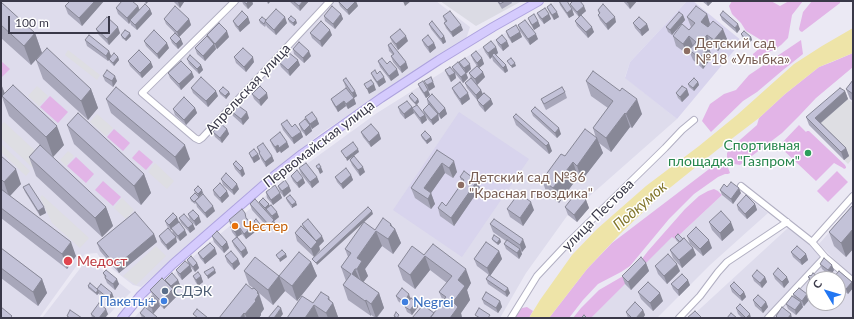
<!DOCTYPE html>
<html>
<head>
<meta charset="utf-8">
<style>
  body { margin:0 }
  #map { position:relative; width:854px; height:319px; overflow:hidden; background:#ebe9f4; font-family:Lato,sans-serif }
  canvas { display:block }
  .frame { position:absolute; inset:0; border:2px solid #393848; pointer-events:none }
  .north { position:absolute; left:806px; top:271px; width:40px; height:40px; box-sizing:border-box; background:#fff; border:1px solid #b0afb6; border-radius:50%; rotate:308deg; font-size:11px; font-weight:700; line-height:16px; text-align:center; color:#393848 }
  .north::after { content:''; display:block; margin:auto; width:14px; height:18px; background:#2276f2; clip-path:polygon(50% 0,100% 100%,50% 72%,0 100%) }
  .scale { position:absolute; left:8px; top:16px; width:102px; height:18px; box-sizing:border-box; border:2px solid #393848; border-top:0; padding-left:5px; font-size:12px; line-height:14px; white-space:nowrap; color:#393848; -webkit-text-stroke:3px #fff; paint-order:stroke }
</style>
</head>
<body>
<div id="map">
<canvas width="854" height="319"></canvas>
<div class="frame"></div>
<div class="north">С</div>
<div class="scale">100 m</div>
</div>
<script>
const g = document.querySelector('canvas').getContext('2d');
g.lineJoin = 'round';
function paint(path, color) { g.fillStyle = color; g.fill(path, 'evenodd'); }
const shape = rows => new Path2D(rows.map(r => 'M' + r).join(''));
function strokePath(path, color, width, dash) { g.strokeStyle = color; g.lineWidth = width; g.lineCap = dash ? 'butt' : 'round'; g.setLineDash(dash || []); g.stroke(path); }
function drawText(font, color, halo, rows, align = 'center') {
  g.font = font + ' Lato,sans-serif'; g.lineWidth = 3; g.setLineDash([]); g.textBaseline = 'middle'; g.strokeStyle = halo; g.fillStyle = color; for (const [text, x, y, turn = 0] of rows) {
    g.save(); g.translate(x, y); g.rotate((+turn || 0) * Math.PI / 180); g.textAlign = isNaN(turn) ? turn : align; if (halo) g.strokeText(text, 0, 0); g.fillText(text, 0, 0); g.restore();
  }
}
const residential = shape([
  [1,1,436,1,470,27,466,39,321,133,248,192,141,287,133,285,102,261,97,253,85,254,39,318,1,318],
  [556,1,687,1,630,62,625,77,677,119,567,216,526,273,500,318,134,318,175,272,282,182,377,113],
  [741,193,768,213,710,265,657,318,591,318,672,236,675,239,722,195,733,204],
  [853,205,853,276,835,260,819,244],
  [789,227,810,245,820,257,763,318,690,318],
  [85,262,92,262,131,292,114,309,106,318,42,318],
  [824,262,853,287,853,318,773,318],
  [814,279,838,279,838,303,814,303]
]);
const industrial = shape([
  [440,1,522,1,476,26]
]);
const education = shape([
  [687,1,693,1,742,41,677,119,625,78,630,62],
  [459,112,529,159,462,257,393,210]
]);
const green = shape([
  [732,1,771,1,780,6,789,1,803,1,792,15,788,38,781,45,774,50,765,53,758,58,753,59,753,54,760,48,761,40,746,31,741,23,732,14,729,6],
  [812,1,840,1,840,3,802,32,800,31,799,29,803,12],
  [801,40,803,54,783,70,757,92,743,101,711,132,702,121,710,104,724,94,736,90,749,75],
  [853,53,853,67,816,98,799,116,782,133,740,165,734,164,730,162,727,157,727,153,730,149,741,139,757,125,759,118,785,94,819,67,832,62],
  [1,61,10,69,2,77,1,76],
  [50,96,68,112,58,123,40,107],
  [799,125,806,132,807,131,809,131,845,165,846,167,846,168,844,169,843,168,834,163,816,181,779,146],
  [114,129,130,143,123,151,107,137],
  [139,150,153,162,146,170,132,158],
  [76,157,94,174,86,183,67,166],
  [721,160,727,165,730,173,728,174,725,174,718,177,694,194,669,219,630,266,621,272,598,284,583,300,569,318,549,318,587,269,612,243],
  [837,171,848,182,828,202,817,191],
  [103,181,121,197,113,206,95,190],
  [714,189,718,191,722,195,675,239,672,237,591,318,573,318,581,308,599,290,630,272,638,264,648,251,685,209,699,196,708,191],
  [527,307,533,311,529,318,514,318,522,308]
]);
const parking = shape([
  [68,50,100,75,97,80,65,55],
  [37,86,48,96,39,106,28,96],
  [843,95,853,103,853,158,848,164,809,125],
  [97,114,113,128,106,136,90,122],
  [4,122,43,158,33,168,1,138,1,125],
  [1,144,30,171,26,176,1,152],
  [68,151,74,156,66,166,60,160],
  [155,163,174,181,167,189,148,172],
  [42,195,89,238,80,248,52,223,40,197],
  [122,198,134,210,126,219,114,208],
  [156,246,166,256,136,285,123,276]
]);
const water = shape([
  [853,28,853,53,819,67,785,94,759,118,717,150,661,195,621,233,587,269,549,318,529,318,540,300,572,255,597,229,646,186,699,146,737,115,794,64,822,46]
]);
const street = shape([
  [235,1,142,93,195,138,199,140,202,138,330,1],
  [741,186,812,242,825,257,853,281],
  [812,242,853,196],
  [511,318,537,276,566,245,665,148,682,130,694,120],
  [679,318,700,296,718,272,727,262,787,222],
  [768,318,825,257]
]);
const secondary = shape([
  [122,318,141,295,173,264,274,176,302,154,381,98,439,60,493,27,539,1]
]);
const wall = shape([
  [70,1,104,1,82,26,68,14,65,6],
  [173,1,184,1,184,2,180,8],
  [242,1,252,1,253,4,248,9,243,4],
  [289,1,309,1,300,11],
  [338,1,358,6,349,15,340,6],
  [497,1,511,1,512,3,502,9],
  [559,1,572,9,574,15,569,18,560,5],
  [623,1,637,1,630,9],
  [702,1,713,1,708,6],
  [1,2,35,33,42,53,31,65,1,38],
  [570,4,586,11,581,15,594,32,588,38,577,26,575,21,579,17,572,9],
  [138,6,139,9,150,9,152,14,137,30,131,25,130,22,129,24,118,14,116,8],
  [547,7,559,17,554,20,549,12],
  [598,10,616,22,608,30,600,20,598,15,599,14],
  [537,13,549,14,551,19,544,24,539,18],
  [341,14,343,19,335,29,325,21,324,16],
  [707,14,710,24,727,39,718,51,711,45,709,48,712,57,703,69,693,60,689,51,687,54,676,46,673,36,689,30,691,27,687,17],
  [683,15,685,20,672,35,668,32,666,27],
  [720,15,740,29,737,33,722,20],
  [443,16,463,30,453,37,446,28,444,23,445,22],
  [248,17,250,23,240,32,235,26,233,21],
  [528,18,538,21,540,26,534,30,530,23],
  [164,19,189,19,191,25,179,37,183,44,178,49,172,43,170,38,175,33,166,24],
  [288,19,297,23,294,26,289,22],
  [259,20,266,20,287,23,276,35,267,27,266,25,265,27,260,23],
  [633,23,647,24,649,30,642,36,635,28],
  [429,24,444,36,446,42,443,44,431,29],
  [518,25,538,39,530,45,520,31],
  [96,29,120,33,109,45,98,34],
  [506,31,520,32,522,37,512,43,508,37],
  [310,33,332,35,322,47,312,38],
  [741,34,751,37,752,40,749,43,742,37],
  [121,35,131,36,126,41,122,38],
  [207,35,229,37,217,49,215,47,216,49,205,61,197,54,195,48,208,37],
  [390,37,408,41,398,50,392,42],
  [85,40,109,51,111,56,118,57,119,60,114,66,110,62,109,60,108,61,87,46],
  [422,40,434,43,436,48,430,53,424,45],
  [496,40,509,46,503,51,498,45],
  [144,41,169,48,159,59,146,46],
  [388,45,406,62,408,68,402,73,393,62,391,56,393,55,389,51],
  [483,47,496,47,498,53,496,55,506,65,508,71,505,73,493,61,492,57,490,59,485,52],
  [293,49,311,56,304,63,294,54],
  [471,55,482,58,484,64,479,68,485,77,477,85,471,79,481,90,483,94,493,104,485,112,479,105,477,100,467,88,465,83,471,78,469,73,477,66,473,60],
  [234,57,254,62,246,72,236,63],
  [187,59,201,65,203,70,199,74,189,64],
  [36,60,91,89,98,108,88,120,43,79],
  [128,61,153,67,142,78,130,66],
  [378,61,387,64,399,75,391,81,380,67],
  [279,62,300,65,290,76,281,67],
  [459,62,471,69,466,73,468,78,463,83,454,72,452,67,460,65],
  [445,70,455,73,456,78,451,82,447,75],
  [168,73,194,77,181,90,170,78],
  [371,73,386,82,379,87,373,78],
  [103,76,117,81,113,87,105,81],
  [343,80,355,91,357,96,354,98,356,104,348,109,346,106,338,112,333,104,331,99,346,88],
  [853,80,853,101,850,99,846,89],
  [424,81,433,82,435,87,429,91,428,90,430,95,426,98,420,89,418,84,426,86],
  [586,81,642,114,632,128,630,127,611,152,599,143,603,153,582,180,578,177,559,203,547,194,542,180,565,156,596,138,593,128,608,108,591,96],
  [698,82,699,85,694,91,689,87,688,84],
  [1,84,5,94,64,145,53,157,9,116,2,97,1,98],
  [191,88,218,96,208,107,193,93],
  [452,88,470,99,462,105,454,93],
  [687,89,689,95,682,102,678,98,676,93],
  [219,91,229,92,230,94,226,99,220,94],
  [845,91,848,99,821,123,846,148,849,156,844,160,809,125,806,117],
  [565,92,567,98,546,110,543,104,541,99],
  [252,94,268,98,261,106,254,99],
  [409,96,418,99,419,102,416,105,410,99],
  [106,99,190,159,180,171,111,113],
  [427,99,445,108,447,114,441,119,438,115,439,120,433,125,425,116,427,120,422,124,414,113,405,119,400,113,398,107,412,107,413,108,424,114,423,110,428,105],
  [195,108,197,113,186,125,175,115,173,109],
  [231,111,249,118,243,125,233,116],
  [531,111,561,134,557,138,533,116],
  [305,117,317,119,319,124,312,129,311,127,312,131,306,136,301,130,299,124,307,122],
  [513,117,552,151,549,154,516,125],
  [281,124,292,127,301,132,303,137,294,144,283,130],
  [67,125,144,174,151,193,141,205,74,144],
  [227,129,229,134,222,143,215,137,213,132],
  [361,132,379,133,381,139,371,147,363,137],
  [421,135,431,137,432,140,427,144,422,138],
  [270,140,287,142,289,147,281,153,280,151,277,153,272,145],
  [257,147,272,156,274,161,266,167,261,159],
  [437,150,457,172,453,178,445,173,431,193,435,204,431,209,415,198,411,188],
  [249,153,258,154,260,159,254,163,251,158],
  [1,156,21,184,10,196,76,256,67,269,1,218],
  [29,157,106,207,113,226,102,237,36,176],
  [350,160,365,172,360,176,352,165],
  [233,164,245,174,242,177,235,169],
  [299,168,317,177,319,182,312,188,301,174],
  [351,175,353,180,343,189,337,182,335,177],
  [291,176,303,178,305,183,299,188,293,181],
  [460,177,477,181,480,188,454,226,440,216,438,208,446,206,462,183],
  [221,179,239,189,234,195,223,185],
  [278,186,289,186,291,191,284,197,280,192],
  [23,187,44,207,46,213,40,216,25,192],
  [194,190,203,193,199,197,195,192],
  [213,190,229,196,222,203,214,195],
  [720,190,741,193,733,204,722,195],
  [266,192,280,193,282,198,273,205,267,198],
  [199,197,215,211,207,218,197,207,196,203,195,204,191,201,190,198],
  [286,198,297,205,292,208,287,201],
  [586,200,589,208,577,222,568,215,565,207],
  [259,202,270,206,279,217,274,221,276,226,271,231,252,210,250,204,261,206],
  [755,204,757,210,747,219,738,210,737,205],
  [853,205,853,249,846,257,834,246,829,232],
  [507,209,534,210,523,226,510,217],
  [188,214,201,222,196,226,190,220],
  [179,218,193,224,195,229,190,233,181,223],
  [247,218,255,232,246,239,242,234,237,237,246,248,248,253,243,258,234,246,232,241,236,237,232,232,229,220],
  [165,221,179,222,187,235,180,241,173,234,172,229,171,230,167,226],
  [254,221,263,228,264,231,262,232,255,224],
  [709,222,734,230,722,241,712,230],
  [302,224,324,241,319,246,320,250,314,257,297,241,295,233,303,228],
  [391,224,392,226,395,229,401,243,393,254,382,246,365,269,368,276,363,282,379,293,384,308,377,318,376,318,371,315,371,316,348,300,343,285,346,281,341,267,348,257,345,249,375,230],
  [490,224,526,247,522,252,521,251,522,254,519,259,506,249,504,244,506,241,493,232],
  [154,234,157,242,119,273,100,251,97,243],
  [159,236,177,242,168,250,161,242],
  [212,236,227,242,229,248,224,253,214,242],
  [687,236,712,248,703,256,690,244],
  [675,237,683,239,693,248,696,255,682,268,673,258,670,250,679,243,676,240],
  [492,239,500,239,501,242,498,245,493,241],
  [1,248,42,279,47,293,38,306,1,278],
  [499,251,502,259,490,276,510,293,507,297,488,284,486,279,489,275,477,266,474,259],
  [791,252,806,254,808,260,802,265,793,257],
  [198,253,217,254,205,264,200,258],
  [424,255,471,283,467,290,470,300,461,313,462,318,412,318,434,313,443,301,439,292,447,283,430,270,415,289,403,280,398,266],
  [225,256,238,259,240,264,234,270,227,262],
  [187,260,197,263,199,268,195,272,190,266,192,271,182,280,178,275,176,270,189,265],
  [311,262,317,276,297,301,285,291,273,305,259,293,264,309,261,313,261,315,259,318,219,318,253,288,249,285,244,271,279,276],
  [646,263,649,271,631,290,625,284,622,276],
  [820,264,834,270,830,276,822,269],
  [655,266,680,271,667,284,658,274],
  [839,271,852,282,853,288,848,294,838,286,838,279,833,279,833,278],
  [103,273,119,284,115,290,107,283],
  [773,274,789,282,784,288,775,279],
  [193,276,201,276,203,282,198,286,195,281],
  [752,276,765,277,767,282,762,288,754,281],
  [811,276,814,279,814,287,811,285,809,279,808,277],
  [165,280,178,280,180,285,174,291,176,297,164,309,159,304,160,306,153,314,147,308,145,303,153,296,150,290,166,283],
  [671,284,690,285,679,296,673,289],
  [88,286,97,289,112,293,114,298,110,303,99,294,99,293,97,295,88,288],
  [730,286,744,292,746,297,742,301,732,292],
  [638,292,663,301,653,311,641,299],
  [793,294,807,294,809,300,804,306,802,305,803,307,796,315,788,309,786,304,794,297],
  [396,296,411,298,416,302,418,307,412,315,407,312,405,307,398,301],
  [482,299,500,301,502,307,498,313,484,304],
  [330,300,333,303,338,317,338,318,287,318,313,303],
  [753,300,766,302,768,307,763,313,755,306],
  [736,308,751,318,742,318,738,314],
  [643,310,645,315,643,318,628,318,626,312],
  [140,313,157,317,157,318,142,318],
  [91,314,108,314,105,318,92,318]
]);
const shadedWall = shape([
  [95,1,104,1,82,26,79,18],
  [145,1,149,1,146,4],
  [179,1,184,1,184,2,180,8,178,2],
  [249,1,252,1,253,4,248,9,246,4],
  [267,1,271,1,268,4],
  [303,1,309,1,300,11,299,6],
  [356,1,358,6,349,15,347,10],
  [403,1,411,1,405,6],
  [630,1,637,1,630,9,628,3],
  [706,1,713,1,708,6],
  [138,6,140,11,130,20,130,22,129,24,127,18],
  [584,6,586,11,579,17,577,12],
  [150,9,152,14,137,30,135,25],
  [572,9,574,15,569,18,567,13],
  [557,12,559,17,554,20,552,15],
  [341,14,343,19,335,29,333,24],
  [549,14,551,19,544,24,542,19],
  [707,14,710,24,704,32,701,22],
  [683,15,685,20,672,35,670,30],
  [248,17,250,23,240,32,238,27],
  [285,17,287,23,276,35,274,30],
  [615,17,616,22,608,30,606,24],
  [189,19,191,25,179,37,177,32],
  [296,20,297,23,294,26,293,23],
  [538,21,540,26,534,30,532,25],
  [647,24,649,30,642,36,640,30],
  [738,24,740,29,737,33,735,28],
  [461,25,463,30,453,37,451,32],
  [118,27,120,33,109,45,107,39],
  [592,27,594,32,588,38,586,32],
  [723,29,727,39,718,51,714,40],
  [330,30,332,35,322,47,320,41],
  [227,31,229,37,217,49,215,44],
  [520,32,522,37,512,43,510,38],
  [35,33,42,53,31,65,24,46],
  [130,33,131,36,126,41,125,39],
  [536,34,538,39,530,45,528,39],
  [707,35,711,45,709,48,712,57,703,69,700,58,702,42],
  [406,36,408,41,398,50,396,44],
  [444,36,446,42,443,44,441,39],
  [689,36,693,46,687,54,683,44],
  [751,37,752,40,749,43,748,41],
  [181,39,183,44,178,49,176,44],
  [507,41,509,46,503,51,501,45],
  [167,43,169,48,159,59,157,54],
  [434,43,436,48,430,53,428,47],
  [214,44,216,49,205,61,203,56],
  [496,47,498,53,493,57,492,55,492,57,490,59,488,53],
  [109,51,111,56,108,61,106,56],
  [309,51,311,56,304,63,303,58],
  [118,57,119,60,114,66,113,63],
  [253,57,254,62,246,72,244,67],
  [482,58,484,64,479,68,477,63],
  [298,60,300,65,290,76,288,70],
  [151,62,153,67,142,78,140,73],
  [406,62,408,68,402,73,400,67],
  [515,63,516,66,512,68,511,66],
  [470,64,471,69,466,74,464,68],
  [201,65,203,70,199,74,197,69],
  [506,65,508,71,505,73,503,68],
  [397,69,399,75,391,81,389,76],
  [192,72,194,77,181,90,179,84],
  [483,72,485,77,477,85,475,79],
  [455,73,456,78,451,82,449,76],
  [466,73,468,78,463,83,461,77],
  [115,76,117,81,113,87,112,81],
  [384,77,386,82,379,87,377,82],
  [433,82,435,87,429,91,427,85],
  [698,82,699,85,694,91,693,88],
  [1,84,5,94,1,98],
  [374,84,376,90,369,94,367,89],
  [91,89,98,108,88,120,81,101],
  [687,89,689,95,682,102,680,97],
  [428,90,430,95,426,98,424,93],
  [481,90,483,95,477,100,476,95],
  [216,91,218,96,208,107,206,101],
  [355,91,357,96,354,98,352,93],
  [845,91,848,99,818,125,815,118],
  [229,92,230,94,226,99,225,96],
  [267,93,268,98,261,106,259,100],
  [468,93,470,99,462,105,460,99],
  [354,98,356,104,348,109,346,104],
  [418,99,419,102,416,105,415,103],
  [491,99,493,104,485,112,483,106],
  [637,99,642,114,632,128,626,114],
  [344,101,346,106,338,112,336,107],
  [412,107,414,113,405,119,404,114],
  [195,108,197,113,186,125,184,120],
  [445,108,447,114,441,119,439,114],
  [247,112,249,118,243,125,241,119],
  [625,113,630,127,611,152,606,138],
  [438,114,439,120,433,125,431,120],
  [425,115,427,120,422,124,420,118],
  [317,119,319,124,312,129,310,124],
  [310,125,312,131,306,136,304,131],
  [57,126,64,145,53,157,46,137],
  [559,128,561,134,557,138,555,133],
  [227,129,229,134,222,143,220,138],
  [301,132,303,137,294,144,292,138],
  [379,133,381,139,371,147,369,142],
  [431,137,432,140,427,144,426,141],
  [597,138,603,153,582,180,577,166],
  [287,142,289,147,281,153,279,148],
  [549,143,552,151,549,154,546,146],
  [185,145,190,159,180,171,175,157],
  [278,145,280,151,277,153,275,147],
  [846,148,849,156,844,160,841,152],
  [358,149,359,152,347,161,346,158],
  [258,154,260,159,254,163,252,158],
  [272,156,274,161,266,167,265,162],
  [454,161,457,172,453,178,449,168],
  [573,162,578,177,559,203,553,188],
  [442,163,445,173,431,193,435,204,431,209,424,188],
  [321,167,323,172,320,174,318,169],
  [363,167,365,172,360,176,358,170],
  [243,168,245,174,242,177,240,171],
  [16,169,21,184,9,197,4,182],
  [144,174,151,193,141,205,134,186],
  [351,175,353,180,343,189,341,184],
  [317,177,319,182,312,188,310,182],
  [303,178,305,183,299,188,297,183],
  [477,181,480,188,454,226,451,218],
  [237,184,239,189,234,195,232,190],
  [289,186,291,191,284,197,282,191],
  [739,188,741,193,733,204,731,199],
  [202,190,203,193,199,197,198,194],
  [227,191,229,196,222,203,220,198],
  [280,193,282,198,273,205,271,200],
  [586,200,589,208,577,222,574,215],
  [296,202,297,205,292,208,292,205],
  [531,202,534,210,523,226,520,218],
  [269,204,271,209,266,209,267,213,265,208],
  [755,204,757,210,747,219,745,214],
  [213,206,215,211,207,218,205,213],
  [44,207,46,213,40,216,38,211],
  [106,207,113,226,102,237,95,218],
  [372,211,373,214,317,265,316,263],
  [277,212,279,217,274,221,276,226,271,231,269,225,274,221,272,216],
  [199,216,201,222,196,226,194,221],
  [177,217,179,222,171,230,169,225],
  [731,222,734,230,722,241,720,233],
  [193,224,195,229,190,233,188,228],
  [391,224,394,231,395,229,401,243,393,254,388,239,390,225],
  [253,226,255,232,246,239,244,234],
  [240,228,242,234,237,237,235,232],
  [263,228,264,231,262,232,261,230],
  [853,229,853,249,846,257,841,243],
  [185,230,187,235,180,241,178,236],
  [376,231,382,246,365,269,368,276,362,284,357,269,357,258],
  [154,234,157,242,119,273,116,266],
  [322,236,324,241,319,246,320,250,314,257,311,249,316,241],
  [176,237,177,242,168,250,166,245],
  [500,239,501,242,498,245,497,243],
  [523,239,526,247,522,252,520,245],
  [709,240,712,248,703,256,700,249],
  [71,242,76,256,67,269,62,254],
  [227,242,229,248,224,253,222,247],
  [215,248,217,254,205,264,203,259],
  [246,248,248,253,243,258,241,252],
  [693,248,696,255,682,268,679,260],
  [520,249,522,254,519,259,517,253],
  [499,251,502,259,490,276,487,268],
  [286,254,287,257,280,262,279,259],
  [806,254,808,260,802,265,800,260],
  [425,256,430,270,415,289,410,275],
  [238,259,240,264,234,270,232,264],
  [311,262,317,276,297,301,292,286],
  [197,263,199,268,195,272,193,267],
  [646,263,649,271,631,290,628,282],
  [677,264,680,271,667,284,664,276],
  [190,265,192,271,182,280,180,274],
  [832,265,834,270,830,276,828,270],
  [355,269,361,283,352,274],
  [466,269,471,283,467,290,470,300,461,313,462,318,450,318,458,280],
  [215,270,216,273,208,279,207,276],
  [201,276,203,282,198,286,196,280],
  [279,276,285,291,273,305,268,290],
  [765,277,767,282,762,288,760,283],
  [787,277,789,282,784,288,782,282],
  [42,279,47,293,38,306,33,292],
  [117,279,119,284,115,290,113,284],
  [178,280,180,285,174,291,176,297,164,309,161,301,173,290,171,286],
  [688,280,690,285,679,296,678,290],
  [852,282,853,288,848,294,846,289],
  [508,288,510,293,507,297,505,292],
  [98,290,99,293,97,295,96,293],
  [258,292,264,309,261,313,261,315,259,318,247,318,245,314,255,300],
  [744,292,746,297,742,301,740,296],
  [112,293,114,298,110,303,108,298],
  [379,293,384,308,376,318,371,304],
  [660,293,663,301,653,311,650,303],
  [409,294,411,300,406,307,404,302],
  [807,294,809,300,804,306,802,301],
  [329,297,331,305,333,303,338,317,338,318,328,318,326,313,328,299],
  [366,300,371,315,371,316,365,301],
  [158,301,160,306,153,314,152,308],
  [500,301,502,307,498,313,496,308],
  [416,302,418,307,412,315,410,310],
  [766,302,768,307,763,313,761,308],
  [801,302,803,307,796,315,795,310],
  [314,305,319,318,305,318],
  [281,308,283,314,280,318,274,318],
  [106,309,108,314,105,318,99,318],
  [643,310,645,315,643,318,636,318],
  [244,313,245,318,240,318],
  [750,314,751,318,746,318],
  [791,314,792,318,788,318]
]);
const building = shape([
  [70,1,95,1,79,18,65,6,70,1],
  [122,1,132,1,138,6,127,18,116,8,122,1],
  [244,1,249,1,246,4,244,1],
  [293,1,303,1,299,6,293,1],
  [338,1,356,1,347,10,338,1],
  [498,1,505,1,500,4,498,1],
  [559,1,567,1,572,9,567,13,559,1],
  [573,1,580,1,584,6,577,12,570,4,573,1],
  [626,1,630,1,628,3,626,1],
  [1,2,35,33,24,46,1,25,1,2],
  [145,4,150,9,135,25,130,20,145,4],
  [551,4,557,12,552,15,547,7,551,4],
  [603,4,615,17,606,24,598,15,600,13,598,10,603,4],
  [175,6,189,19,177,32,164,19,175,6],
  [332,6,341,14,333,24,324,16,332,6],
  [696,6,707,14,701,22,708,27,713,21,723,29,714,40,707,35,702,42,708,47,700,58,689,50,696,42,689,36,683,44,673,36,682,24,689,30,695,23,687,17,696,6],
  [545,8,549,14,542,19,537,13,545,8],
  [276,9,285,17,274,30,265,21,276,9],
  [242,11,248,17,238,27,233,21,242,11],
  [450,11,461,25,451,32,444,23,447,21,443,16,450,11],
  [723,11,738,24,735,28,720,15,723,11],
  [679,12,683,15,670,30,666,27,679,12],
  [534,14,538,21,532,25,528,18,534,14],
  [581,15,592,27,586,32,575,21,581,15],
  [291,16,296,20,293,23,288,19,291,16],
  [107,17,118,27,107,39,96,29,107,17],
  [262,17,266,20,264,24,259,20,262,17],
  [639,17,647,24,640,30,633,23,639,17],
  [525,20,536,34,528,39,518,25,525,20],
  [321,21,330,30,320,41,310,33,321,21],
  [432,21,444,36,441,39,429,24,432,21],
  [219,23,227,31,215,44,207,35,219,23],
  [516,25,520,32,510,38,506,31,516,25],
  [400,29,406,36,396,44,390,37,400,29],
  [125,30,130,33,125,39,121,35,125,30],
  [154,30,167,43,157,54,144,41,154,30],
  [744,31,751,37,748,41,741,34,744,31],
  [175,33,181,39,176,44,170,38,175,33],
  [89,35,109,51,106,56,85,40,89,35],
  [428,35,434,43,428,47,422,40,428,35],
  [502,35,507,41,501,45,496,40,502,35],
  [207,36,214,44,203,56,195,48,207,36],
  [491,41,496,47,488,53,483,47,491,41],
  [299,42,309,51,303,58,293,49,299,42],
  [391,43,406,62,400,67,391,56,394,54,388,45,391,43],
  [47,48,91,89,81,101,36,60,47,48],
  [243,48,253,57,244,67,234,57,243,48],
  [139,50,151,62,140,73,128,61,139,50],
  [476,51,482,58,477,63,471,55,476,51],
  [288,52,298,60,288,70,279,62,288,52],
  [114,53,118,57,113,63,109,59,114,53],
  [494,53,506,65,503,68,492,55,494,53],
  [190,55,201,65,197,69,187,59,190,55],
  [382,58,387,64,390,61,397,69,389,76,378,61,382,58],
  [465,58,470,64,464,68,459,62,465,58],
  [511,58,515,63,511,66,507,61,511,58],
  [181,61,192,72,179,84,168,73,181,61],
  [458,62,466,73,461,77,452,67,458,62],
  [477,66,483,72,475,79,469,73,477,66],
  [450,67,455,73,449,76,445,70,450,67],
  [107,70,115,76,112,81,103,76,107,70],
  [375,70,377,74,380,71,384,77,377,82,371,73,375,70],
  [593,71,620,91,622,88,637,99,626,114,625,113,606,138,593,128,613,101,586,81,593,71],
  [201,77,216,91,206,101,191,88,201,77],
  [431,77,433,82,427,85,424,81,431,77],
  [346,78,355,91,352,93,343,80,346,78],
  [471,78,481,90,476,95,465,83,471,78],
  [694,78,698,82,693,88,688,84,694,78],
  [371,80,374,84,367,89,364,84,371,80],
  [853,80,853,94,846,89,853,80],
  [423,81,428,90,424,93,418,84,423,81],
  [460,82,468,93,460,99,452,88,460,82],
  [13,85,57,126,46,137,2,96,13,85],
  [260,86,267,93,259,100,252,94,260,86],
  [682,86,687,89,680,97,676,93,682,86],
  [116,87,185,145,175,157,106,99,116,87],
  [223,87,229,92,225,96,219,91,223,87],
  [562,87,565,92,544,104,541,99,562,87],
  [346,88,354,98,346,104,344,101,336,107,331,99,346,88],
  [840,88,845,91,815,118,846,148,841,152,806,117,840,88],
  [412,93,418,99,415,103,409,96,412,93],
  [484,93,491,99,483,106,477,100,484,93],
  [432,94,445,108,439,114,427,99,432,94],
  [184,97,195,108,184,120,173,109,184,97],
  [407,101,412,107,404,114,398,107,407,101],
  [236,104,247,112,241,119,231,111,236,104],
  [429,104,438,114,431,120,423,110,429,104],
  [417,105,425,115,420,118,412,108,417,105],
  [535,107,559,128,555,133,531,111,535,107],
  [312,112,317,119,310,124,305,117,312,112],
  [78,113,144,174,134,186,67,125,78,113],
  [516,114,549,143,546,146,513,117,516,114],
  [305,119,310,125,304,131,299,124,305,119],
  [287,120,292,127,295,124,301,132,292,138,281,124,287,120],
  [220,123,227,129,220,138,213,132,220,123],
  [371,124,379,133,369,142,361,132,371,124],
  [585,129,597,138,577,166,573,162,553,188,542,180,561,154,565,156,585,129],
  [425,131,431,137,426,141,421,135,425,131],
  [280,132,287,142,279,148,278,145,275,147,270,140,280,132],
  [353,142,358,149,346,158,341,151,353,142],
  [263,143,272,156,265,162,259,153,260,152,257,147,263,143],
  [40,145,106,207,95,218,29,157,40,145],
  [254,149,258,154,252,158,249,153,254,149],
  [437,150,454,161,449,168,442,163,424,188,431,193,428,199,411,188,437,150],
  [1,156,16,169,4,182,1,179,1,156],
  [354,156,363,167,358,170,350,160,354,156],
  [236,161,243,168,240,171,233,164,236,161],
  [306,163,317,177,310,182,299,168,306,163],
  [319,164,321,167,318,169,316,166,319,164],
  [346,168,351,175,341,184,335,177,346,168],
  [297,170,303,178,297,183,291,176,297,170],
  [464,171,477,181,451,218,438,208,442,202,446,206,464,180,460,177,464,171],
  [226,173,237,184,232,190,221,179,226,173],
  [285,180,289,186,282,191,278,186,285,180],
  [731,182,739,188,731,199,720,190,724,184,727,187,731,182],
  [220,183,227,191,220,198,213,190,220,183],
  [29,184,44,207,38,211,23,187,29,184],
  [275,185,280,193,271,200,266,192,275,185],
  [198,186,202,190,198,194,194,190,198,186],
  [1,189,71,242,62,254,1,208,1,189],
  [577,192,586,200,574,215,565,207,577,192],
  [195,193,199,197,194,202,190,198,195,193],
  [519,193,531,202,520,218,507,209,519,193],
  [203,194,213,206,205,213,195,201,203,194],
  [290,195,296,202,292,205,286,198,290,195],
  [746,195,755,204,745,214,737,205,746,195],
  [263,198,269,204,265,208,259,202,263,198],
  [255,199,274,220,269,225,250,204,255,199],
  [271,205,277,212,272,216,266,209,271,205],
  [853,205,853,229,841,243,829,232,853,205],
  [368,207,372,211,316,263,312,259,368,207],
  [242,209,245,213,246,218,253,226,244,234,240,228,235,232,230,227,233,225,229,220,242,209],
  [193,210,199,216,194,221,188,214,193,210],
  [721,211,731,222,720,233,709,222,721,211],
  [135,212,154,234,116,266,97,243,135,212],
  [173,213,177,217,169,225,165,221,173,213],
  [184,214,193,224,188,228,179,218,184,214],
  [383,218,391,224,390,225,395,229,388,239,376,231,357,258,362,261,357,269,355,269,352,274,379,293,371,304,366,300,365,301,343,285,351,274,341,267,351,253,345,249,364,222,375,230,383,218],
  [256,219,263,228,261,230,254,221,256,219],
  [308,219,322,236,316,241,302,224,308,219],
  [494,219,523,239,520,245,490,224,494,219],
  [179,222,185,230,178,236,171,228,179,222],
  [301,226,317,242,311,249,295,233,301,226],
  [696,227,709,240,700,249,687,236,696,227],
  [168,228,176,237,166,245,159,236,168,228],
  [217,231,227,242,222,247,212,236,217,231],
  [678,234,683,239,680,242,675,237,678,234],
  [494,235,500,239,497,243,492,239,494,235],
  [237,237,246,248,241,252,232,241,237,237],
  [684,238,693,248,679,260,670,250,684,238],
  [507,240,520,249,517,253,504,244,507,240],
  [486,242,499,251,487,268,474,259,486,242],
  [210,243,215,248,203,259,198,253,210,243],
  [433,244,466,269,458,280,465,286,453,302,458,307,450,318,430,318,446,297,439,292,452,276,425,256,410,275,398,266,412,246,424,255,433,244],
  [797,246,806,254,800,260,791,252,797,246],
  [1,248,42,279,33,292,1,268,1,248],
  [282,250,286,254,279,259,276,255,282,250],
  [231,251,238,259,232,264,225,256,231,251],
  [299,252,311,262,292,286,279,276,268,290,244,271,255,257,279,276,299,252],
  [668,254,677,264,664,276,655,266,668,254],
  [191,256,197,263,193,267,187,260,191,256],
  [641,257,646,263,628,282,622,276,641,257],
  [824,258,832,265,828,270,820,264,824,258],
  [185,261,190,265,180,274,176,270,185,261],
  [213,267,215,270,207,276,204,272,213,267],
  [778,268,787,277,782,282,773,274,778,268],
  [106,270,117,279,113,284,105,278,106,276,103,273,106,270],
  [757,270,765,277,760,283,752,276,757,270],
  [839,271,852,282,846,289,838,282,838,279,834,279,833,278,839,271],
  [198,272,201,276,196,280,193,276,198,272],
  [172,273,178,280,171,286,165,280,172,273],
  [813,273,821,279,814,279,814,284,809,279,810,278,808,277,810,275,811,276,813,273],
  [682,274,688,280,678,290,671,284,682,274],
  [489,275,508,288,505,292,486,279,489,275],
  [162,278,173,289,161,301,150,290,162,278],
  [648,282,660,293,650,303,638,292,648,282],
  [734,282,744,292,740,296,730,286,734,282],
  [90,283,97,289,98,290,96,293,88,286,90,283],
  [101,284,112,293,108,298,97,289,101,284],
  [246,284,252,289,254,288,258,292,257,293,259,294,255,300,256,301,245,314,244,313,240,318,219,318,246,284],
  [402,288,409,294,404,302,396,296,402,288],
  [799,288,807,294,802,301,793,294,799,288],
  [321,292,329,297,328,299,333,303,326,313,314,305,305,318,287,318,302,296,313,303,321,292],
  [486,292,500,301,496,308,482,299,486,292],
  [758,295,766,302,761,308,753,300,758,295],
  [152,296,158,301,152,308,145,303,152,296],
  [792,296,801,302,795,310,786,304,792,296],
  [411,298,416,302,410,310,405,307,411,298],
  [635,302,643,310,636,318,632,318,626,312,635,302],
  [99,303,106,309,99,318,96,318,91,314,99,303],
  [740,304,750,314,746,318,736,308,740,304],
  [423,305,434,313,430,318,412,318,423,305],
  [278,306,281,308,274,318,268,318,278,306],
  [1,307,12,316,10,318,1,318,1,307],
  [145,307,157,317,156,318,146,318,140,313,145,307],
  [782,307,791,314,788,318,778,318,776,316,782,307],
  [479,308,490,315,488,318,480,318,475,315,479,308],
  [197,309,208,318,198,318,193,314,197,309],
  [70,310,82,318,70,318,67,316,70,310],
  [695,311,701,317,700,318,687,318,695,311],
  [396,312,399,315,397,318,394,316,396,312],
  [731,313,737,318,727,318,731,313],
  [584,315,587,318,581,318,584,315]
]);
const markers = [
  [687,51,4,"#8d6e63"],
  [808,153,4,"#2e9e5b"],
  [461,185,4,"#8d6e63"],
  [235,226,4,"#e8710a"],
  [68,261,5,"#e0444e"],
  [165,291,4,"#5c6f8a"],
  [164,301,4,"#3f7fe0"],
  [405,302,4,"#3f7fe0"]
];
const educationNames = [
  ["Детский сад",695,43],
  ["№18 «Улыбка»",695,59],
  ["Детский сад №36",469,177],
  ["\"Красная гвоздика\"",469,193]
];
const streetNames = [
  ["Апрельская улица",248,89,-47],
  ["Первомайская улица",319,144,-37],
  ["улица Пестова",598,215,-45]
];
const leisureNames = [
  ["Спортивная",800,145],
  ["площадка \"Газпром\"",800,161]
];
const foodNames = [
  ["Честер",243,226]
];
const healthNames = [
  ["Медост",77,261]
];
const serviceNames = [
  ["СДЭК",173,291]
];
const shopNames = [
  ["Пакеты+",156,301],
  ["Negrei",413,302,"left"]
];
const waterNames = [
  ["Подкумок",640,206,-41]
];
paint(residential, '#dedcec');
paint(industrial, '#dbdbe4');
paint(education, '#d8d4ed');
paint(green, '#e2b4e7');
paint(parking, '#dedee3');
paint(water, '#eee4a8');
strokePath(street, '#b1afc2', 8);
strokePath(secondary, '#aea3de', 10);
strokePath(street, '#fff', 6);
strokePath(secondary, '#d5cbfd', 8);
paint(wall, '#a8a7ba');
paint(shadedWall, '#888897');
paint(building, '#c3c2d8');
strokePath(building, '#888897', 1);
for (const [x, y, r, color] of markers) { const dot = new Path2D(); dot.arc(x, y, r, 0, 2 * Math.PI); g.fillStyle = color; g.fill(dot); strokePath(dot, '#fff', 1.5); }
drawText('14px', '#785e54', '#fff', educationNames, 'left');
drawText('14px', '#393848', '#fff', streetNames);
drawText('14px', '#27864d', '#fff', leisureNames, 'right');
drawText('14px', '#c56008', '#fff', foodNames, 'left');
drawText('14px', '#be3a42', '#fff', healthNames, 'left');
drawText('14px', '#4e5e75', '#fff', serviceNames, 'left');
drawText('14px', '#366cbe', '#fff', shopNames, 'right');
drawText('italic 15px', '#81752a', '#fff', waterNames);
</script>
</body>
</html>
